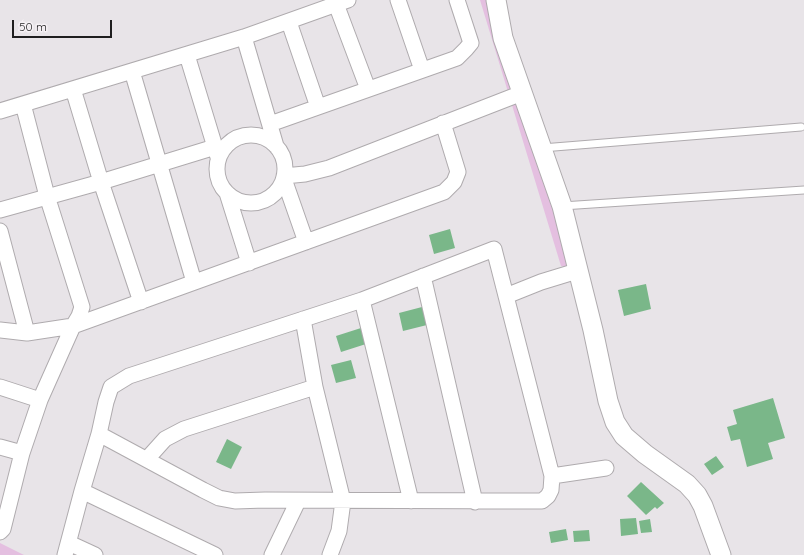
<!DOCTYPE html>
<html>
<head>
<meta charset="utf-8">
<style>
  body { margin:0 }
  #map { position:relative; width:804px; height:555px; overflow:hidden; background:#e8e4e8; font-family:Quicksand,sans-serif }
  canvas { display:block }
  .scale { position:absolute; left:12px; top:20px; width:100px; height:18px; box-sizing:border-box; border:2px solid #1f1e1f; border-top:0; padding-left:5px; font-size:12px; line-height:14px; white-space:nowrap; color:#1f1e1f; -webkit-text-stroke:3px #f6f1f5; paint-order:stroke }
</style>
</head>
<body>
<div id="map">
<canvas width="804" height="555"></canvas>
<div class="scale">50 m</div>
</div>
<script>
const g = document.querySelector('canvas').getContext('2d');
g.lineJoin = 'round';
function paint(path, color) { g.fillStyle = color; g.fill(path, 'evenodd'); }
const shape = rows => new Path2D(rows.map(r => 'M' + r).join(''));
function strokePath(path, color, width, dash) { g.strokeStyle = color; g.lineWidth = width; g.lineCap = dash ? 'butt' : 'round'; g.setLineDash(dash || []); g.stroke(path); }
const green = shape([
  [480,0,496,0,572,261,567,267,561,266],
  [0,543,24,555,0,555]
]);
const building = shape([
  [450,229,455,248,434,254,429,235],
  [646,284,651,309,624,316,618,290],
  [422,307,427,325,403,331,399,313],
  [361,328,366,344,341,352,336,336],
  [351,360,356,378,336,383,331,365],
  [773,398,785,438,768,443,773,459,747,467,740,439,731,441,727,427,737,424,733,410],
  [227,439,242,447,231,469,216,462],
  [716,456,724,467,712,475,704,464],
  [641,482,664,503,657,509,655,507,646,515,627,496],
  [636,518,638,534,621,536,620,519],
  [650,519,652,532,641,533,639,521],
  [566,529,568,540,551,543,549,532],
  [589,530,590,541,574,542,573,531]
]);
const service = shape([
  [542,148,801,127],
  [562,206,804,190]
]);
const minor = shape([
  [398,0,422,70],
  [336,4,368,89],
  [289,22,318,107],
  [244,37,348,0],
  [187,55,218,157],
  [132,71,194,282],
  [73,89,101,182,141,302],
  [0,111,244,37,276,146],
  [270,124,457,58,466,49,471,43,457,0],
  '217 169a34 34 0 1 1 68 0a34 34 0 1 1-68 0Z',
  [284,176,305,174,329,168,522,93],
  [284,179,306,242],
  [227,193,249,263],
  [0,210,101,182,215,147],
  [0,231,27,333],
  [423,276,475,502],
  [506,296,541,282,577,271],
  [362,300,411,501],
  [303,319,315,387,343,501,339,531,330,555],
  [0,330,27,333,73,326,79,316,82,307,47,196,23,104],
  [0,387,40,400],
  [0,447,22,453,40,400,73,326,444,192,454,182,458,172,443,123],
  [147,459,165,439,184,429,315,387],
  [552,476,606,468],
  [82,491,215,555],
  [0,532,3,529,22,453],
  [69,543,95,555],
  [65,555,82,491,99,434,106,402,111,387,129,376,362,300,494,249,552,476,551,490,548,496,542,501,265,500,235,501,219,498,203,490,99,434],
  [272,555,298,501]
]);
const tertiary = shape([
  [496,0,503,38,562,206,593,330,608,401,615,422,624,436,645,454,687,484,697,495,703,506,721,555]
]);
paint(green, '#e4bfe0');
paint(building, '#7ab789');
strokePath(service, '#afabae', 9);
strokePath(minor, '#afabae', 17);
strokePath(tertiary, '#afabae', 21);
strokePath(service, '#fff', 7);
strokePath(minor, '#fff', 15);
strokePath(tertiary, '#fff', 19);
</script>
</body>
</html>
